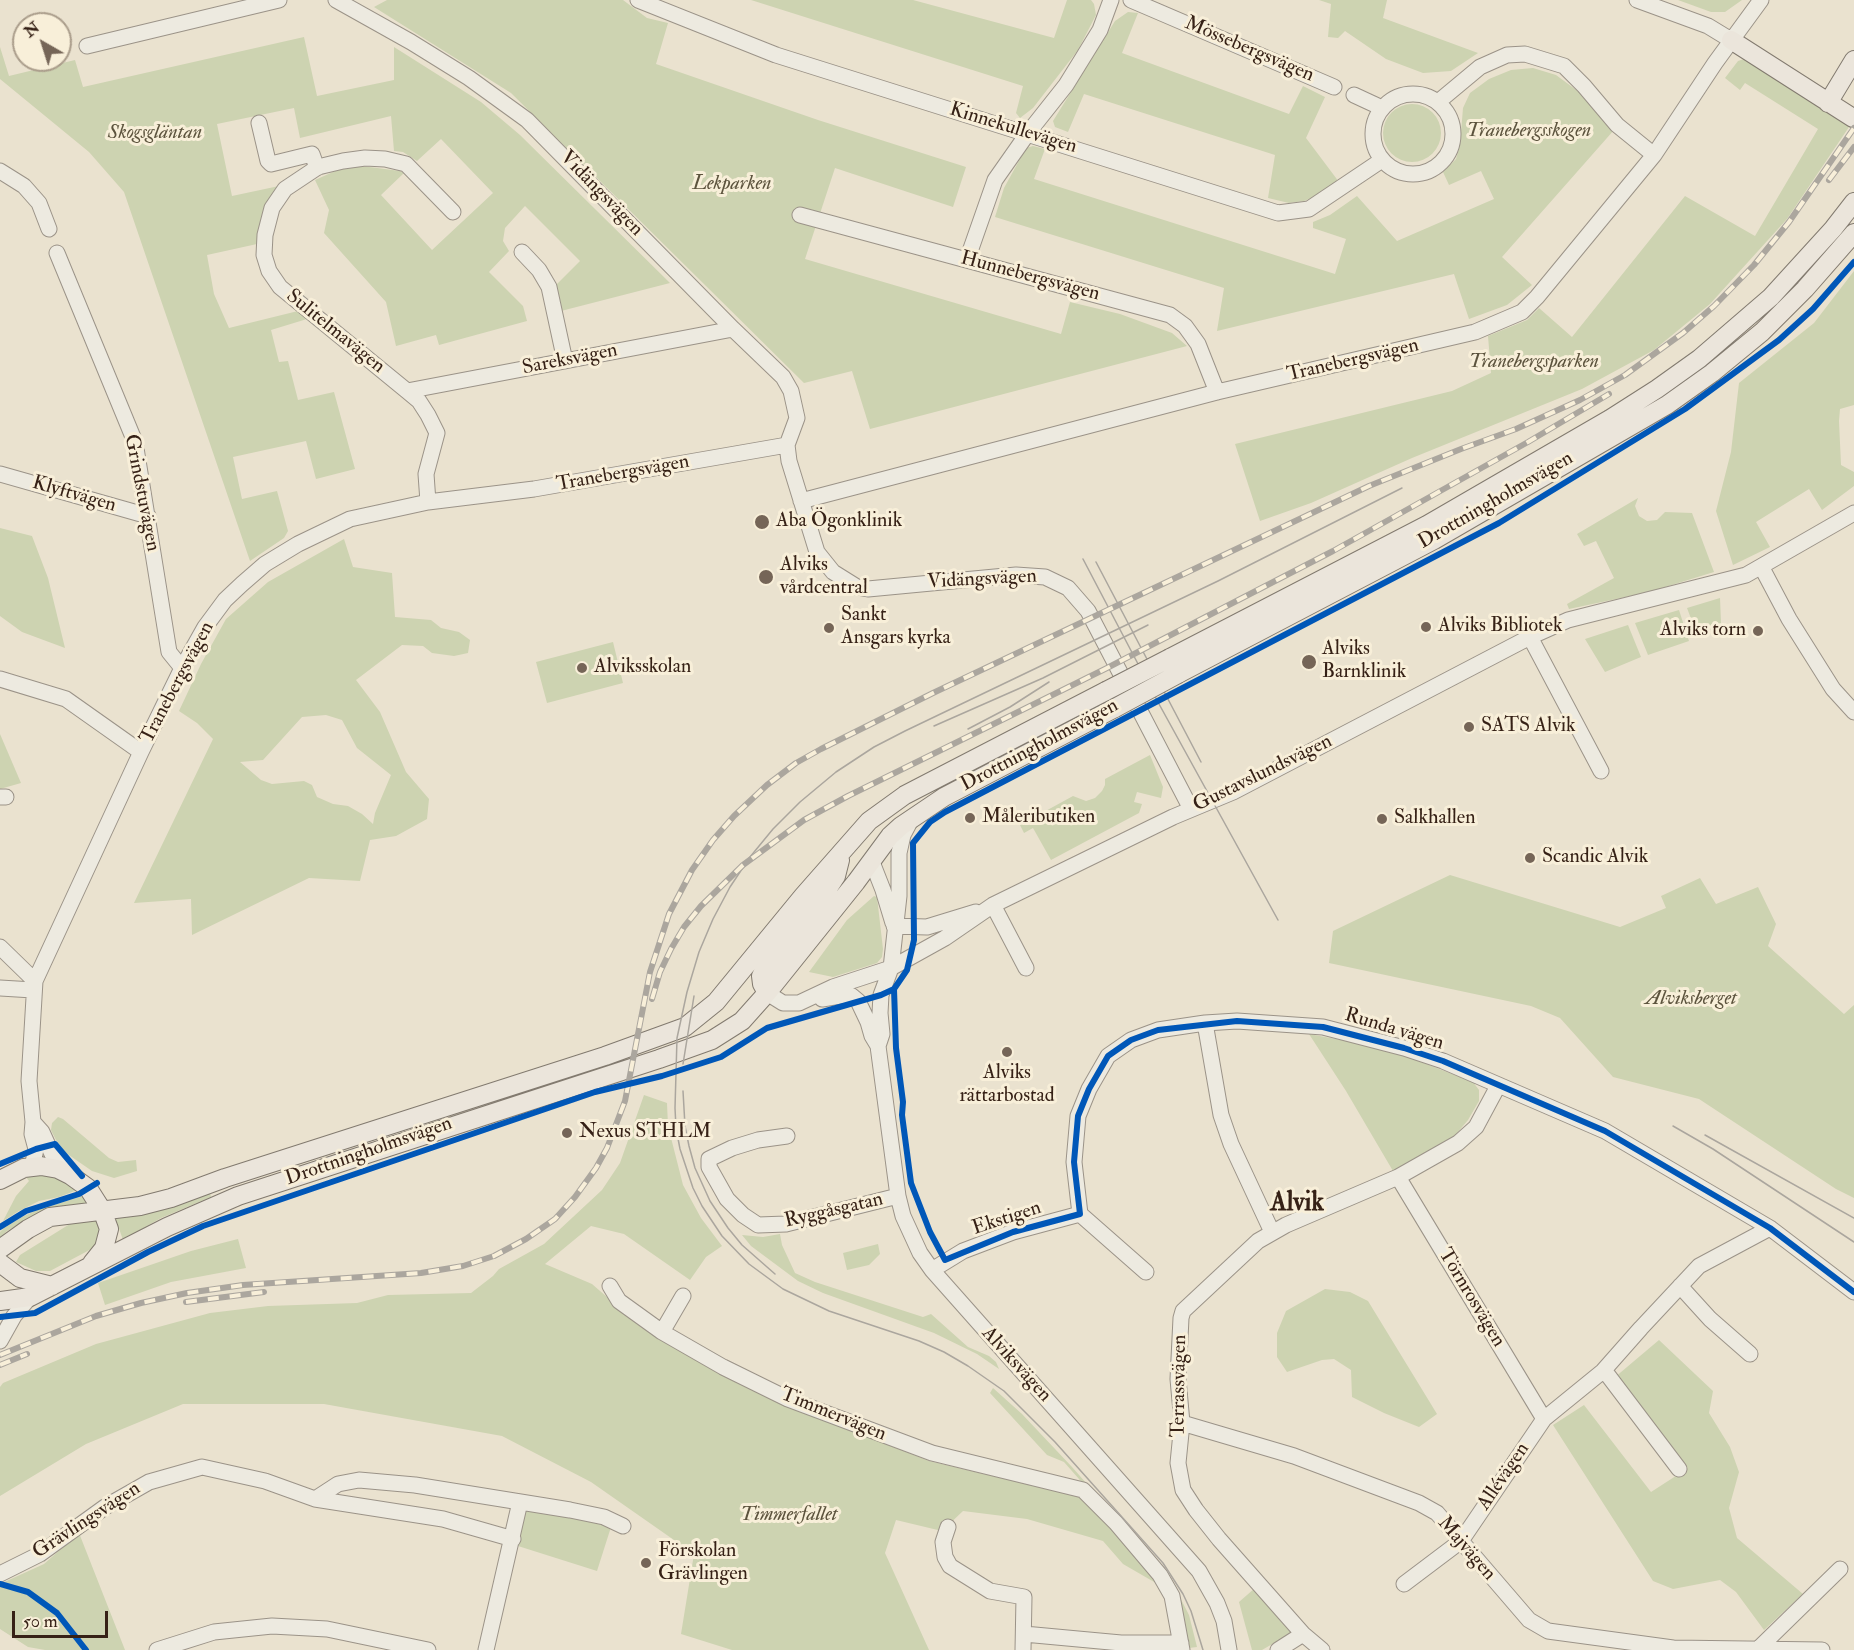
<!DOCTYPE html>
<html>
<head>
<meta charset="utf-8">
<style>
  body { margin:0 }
  #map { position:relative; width:1854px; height:1650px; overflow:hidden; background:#eae2cf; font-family:"IM FELL Double Pica",serif }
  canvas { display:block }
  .north { position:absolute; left:12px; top:12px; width:60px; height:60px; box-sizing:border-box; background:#f8efd9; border:2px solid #aa9d8b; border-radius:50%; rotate:321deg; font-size:16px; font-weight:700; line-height:24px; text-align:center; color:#362116 }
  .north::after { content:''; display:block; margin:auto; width:21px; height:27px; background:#756557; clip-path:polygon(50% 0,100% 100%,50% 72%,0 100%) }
  .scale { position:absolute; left:12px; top:1611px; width:96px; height:27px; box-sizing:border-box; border:3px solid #362116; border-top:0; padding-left:8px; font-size:18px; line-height:21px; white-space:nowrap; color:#362116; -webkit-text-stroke:4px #f8efd9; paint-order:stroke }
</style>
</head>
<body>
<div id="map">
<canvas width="1854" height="1650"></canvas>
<div class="north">N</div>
<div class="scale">50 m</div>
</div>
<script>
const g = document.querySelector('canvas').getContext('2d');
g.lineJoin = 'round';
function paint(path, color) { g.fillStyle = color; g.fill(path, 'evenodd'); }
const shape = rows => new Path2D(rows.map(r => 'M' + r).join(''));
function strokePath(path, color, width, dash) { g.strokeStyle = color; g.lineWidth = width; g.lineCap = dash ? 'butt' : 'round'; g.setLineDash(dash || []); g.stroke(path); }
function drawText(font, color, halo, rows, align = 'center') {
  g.font = font + ' "IM FELL Double Pica",serif'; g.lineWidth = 6; g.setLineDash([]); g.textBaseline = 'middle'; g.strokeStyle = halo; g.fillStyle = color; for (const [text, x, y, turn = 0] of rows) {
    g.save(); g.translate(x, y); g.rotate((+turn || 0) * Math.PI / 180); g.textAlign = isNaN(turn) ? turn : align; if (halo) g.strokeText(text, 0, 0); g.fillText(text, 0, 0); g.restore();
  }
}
const green = shape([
  [387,0,623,0,647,18,668,23,656,64,818,120,966,167,953,207,835,168,805,259,1061,334,1070,302,1120,314,1172,333,1187,346,870,429,852,371,804,383,511,93,374,7],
  [751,0,913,0,1054,38,1067,0,1091,0,1094,4,1096,15,1078,50,1033,108,1020,118,1016,113,1023,86],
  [1319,0,1387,0,1383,18,1478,53,1451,71,1423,73,1386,59,1345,31,1338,38,1328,37,1331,4],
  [1678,0,1742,0,1725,12,1711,12],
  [1128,12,1138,13,1122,53,1289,114,1303,86,1325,97,1306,138,1339,182,1321,194,1304,201,1289,203,1268,198,1275,155,1084,94,1068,132,1055,127,1053,121,1115,21],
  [304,37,317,96,394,80,394,47,481,102,520,135,670,283,561,311,555,286,580,261,525,206,505,228,503,241,509,251,489,272,523,306,527,321,439,345,436,335,396,346,386,302,324,233,329,210,315,180,342,168,362,166,400,171,404,173,381,195,432,250,493,193,441,139,417,161,403,152,394,151,391,116,300,138,294,108,217,124,232,196,279,186,267,204,261,221,257,244,207,255,214,294,229,328,298,311,307,319,271,330,279,362,288,361,298,400,334,392,355,469,316,479,306,441,233,457,242,499,277,491,288,531,284,538,250,561,124,192,89,152,0,79,0,47,9,76,75,60,83,87],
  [1744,59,1849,127,1787,219,1710,304,1654,350,1582,389,1412,458,1311,503,1260,521,1235,444,1452,391,1491,373,1488,336,1527,320,1539,308,1572,337,1685,196,1755,236,1818,129,1745,83,1740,90,1725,78,1738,61],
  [1533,68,1556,75,1579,92,1614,130,1502,257,1532,285,1507,305,1469,319,1454,274,1217,331,1224,288,995,217,1004,188,1026,148,1033,146,1045,149,1034,179,1335,274,1346,239,1313,228,1313,222,1330,215,1357,196,1397,241,1494,199,1481,171,1449,185,1443,172,1456,159,1460,145,1463,108,1470,93,1489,79,1511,70],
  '1383 133a29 29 0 1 1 58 0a29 29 0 1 1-58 0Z',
  [1854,271,1854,405,1840,409,1839,421,1841,465,1854,472,1854,486,1822,510,1809,489,1756,522,1770,547,1733,565,1716,511,1731,452,1739,383,1814,323],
  [1638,498,1635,506,1639,516,1647,521,1657,520,1665,512,1692,513,1714,572,1649,592,1569,609,1567,604,1614,578,1596,541,1584,546,1577,534],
  [0,528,32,536,48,578,65,648,22,632,0,616],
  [344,539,353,567,392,573,395,617,431,620,441,628,459,632,470,640,468,653,454,656,432,653,423,646,402,645,356,680,380,712,406,772,429,799,427,819,396,836,370,840,360,881,309,878,192,935,191,899,134,903,213,739,197,723,179,711,201,664,226,619,268,582],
  [326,715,342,720,357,748,391,775,375,813,373,824,362,814,348,806,333,804,317,797,312,785,304,781,272,784,261,780,240,762,263,760,302,717],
  [1720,598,1721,623,1698,637,1687,608],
  [1679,610,1689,641,1648,655,1635,623],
  [1628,625,1641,657,1605,672,1585,639],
  [613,642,623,683,547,703,536,662],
  [0,734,21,783,0,789],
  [1150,755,1163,787,1161,798,1137,792,1134,802,1142,804,1139,813,1051,860,1033,828,1024,833,1020,825,1073,796,1086,801,1095,798,1102,791,1105,785,1105,779],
  [1450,875,1620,927,1666,908,1661,896,1700,878,1716,904,1758,887,1776,924,1768,946,1844,1014,1854,1005,1854,1198,1836,1189,1699,1099,1613,1077,1560,1018,1531,1006,1329,963,1333,931],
  [874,896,877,897,883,949,882,957,877,963,833,977,809,972,847,920],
  [1309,1034,1352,1042,1408,1057,1473,1082,1479,1090,1479,1101,1468,1120,1452,1139,1393,1171,1346,1091],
  [644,1095,667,1103,668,1126,683,1185,701,1218,722,1246,706,1257,690,1280,624,1234,591,1226,545,1264,592,1284,615,1304,848,1429,929,1461,1085,1498,1161,1586,1123,1564,1103,1541,1027,1519,963,1511,942,1531,896,1520,885,1553,929,1650,732,1650,681,1634,694,1554,591,1482,502,1436,324,1404,183,1404,86,1444,0,1496,0,1387,3,1383,96,1344,210,1313,268,1306,357,1303,388,1295,471,1293,493,1276,499,1269,544,1244,602,1190,620,1163],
  [58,1117,63,1119,109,1158,118,1162,136,1160,137,1171,114,1178,92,1171,66,1153,56,1140,51,1130,52,1123],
  [31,1175,47,1175,60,1179,77,1190,59,1197,39,1201,19,1211,3,1221,16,1196,29,1181,26,1177],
  [210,1193,211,1197,161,1218,123,1240,115,1217],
  [83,1196,91,1204,31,1217,7,1231,0,1238,0,1232,4,1228,22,1217,37,1210],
  [95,1220,101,1223,97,1246,50,1271,36,1271,16,1262,20,1255,73,1222],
  [780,1234,782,1245,795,1273,815,1282,923,1317,931,1314,968,1347,989,1356,996,1362,999,1369,977,1354,934,1333,823,1293,798,1281,751,1246,742,1235,763,1237],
  [238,1239,246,1268,171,1282,105,1305,98,1283,191,1251],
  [878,1244,880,1254,869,1265,847,1270,843,1253],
  [1325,1289,1350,1292,1368,1301,1437,1414,1419,1427,1384,1413,1352,1397,1351,1370,1334,1359,1322,1360,1287,1372,1277,1357,1277,1333,1286,1311],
  [1659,1340,1713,1391,1709,1413,1730,1447,1739,1472,1729,1508,1737,1538,1803,1594,1764,1630,1736,1592,1720,1580,1673,1589,1653,1581,1553,1425,1584,1405,1651,1492,1682,1472,1614,1378],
  [993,1388,1022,1414,1072,1467,1132,1535,1172,1582,1189,1615,1197,1647,1189,1648,1152,1562,1064,1462,1047,1455,990,1393],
  [525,1508,603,1523,611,1527,597,1571,518,1546],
  [79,1533,125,1650,45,1650,28,1647,0,1629,0,1584,44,1564],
  [1255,1588,1293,1632,1262,1650,1252,1650,1239,1602]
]);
const minor = shape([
  [336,0,411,42,469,78,527,120,733,329,783,377,791,391,797,418,787,445,789,461,817,552,833,572,857,587,868,589,1016,575,1045,577,1068,588,1088,611,1191,809],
  [638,0,776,55,1278,213,1309,209,1382,160],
  [1131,0,1334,87],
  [1637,0,1708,26,1731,40],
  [87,46,279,0],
  '1373 134a40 40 0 1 1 80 0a40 40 0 1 1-80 0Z',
  [1354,95,1382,108],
  [1438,102,1480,67,1507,55,1525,54,1564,66,1584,86,1617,125,1654,155],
  [259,123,268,161,271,164,312,154,317,168],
  [0,171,24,186,39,203,49,229],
  [800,215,1170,315,1185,326,1198,344,1217,392],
  [522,252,539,270,549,287,565,361],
  [57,253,135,442,169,652,182,668],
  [967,260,995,180,1028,133,1066,85,1100,30,1111,0],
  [407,391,733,329],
  [0,474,148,516],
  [801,501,1217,392,1475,332,1522,312,1537,297,1654,155,1715,63,1761,0],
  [428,502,426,474,437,433,428,415,419,401,407,391,280,287,269,271,264,255,265,235,272,208,285,189,318,167,343,161,365,158,385,159,406,164,453,212],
  [1762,568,1789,619,1833,689,1854,712],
  [1530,637,1601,771],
  [0,679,66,699,141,752],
  [0,797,6,797],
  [872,862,883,890,893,923],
  [993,905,1026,968],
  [894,926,927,927,976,912],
  [0,947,35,981],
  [0,988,33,990],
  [767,993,783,1003,799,1003,833,987,891,968,945,938,993,905,1173,817,1233,792,1530,637,1568,620,1746,575,1854,513],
  [822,999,846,995,852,996,858,1001,868,1022,872,1036,878,1046,898,1196,903,1216,920,1253,932,1270,1199,1571,1217,1603,1224,1621,1229,1650],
  [1205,1023,1221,1115,1231,1144,1272,1232],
  [878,1046,882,1034,880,1013,881,995,891,968,899,896,899,853,903,835,912,818],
  [33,1122,42,1132,52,1154,70,1175],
  [787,1136,758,1140,732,1148,709,1159,709,1167,727,1199,743,1215,758,1225,786,1224,898,1196],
  [32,1167,36,1149,32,1134,33,1122,29,1081,35,981,141,752,182,668,205,627,225,600,242,584,265,564,298,544,350,519,428,502,534,489,787,445],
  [1398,1177,1544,1419],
  [1080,1214,1074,1162,1078,1116,1089,1089,1108,1056,1131,1040,1158,1030,1205,1023,1237,1021,1323,1027,1404,1048,1443,1061,1605,1131,1770,1228,1854,1292],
  [1080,1214,1146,1272],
  [932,1270,963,1251,1013,1232,1080,1214],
  [610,1286,619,1301,662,1332,723,1367,788,1399,932,1453,1083,1490,1116,1523,1160,1575,1172,1596,1182,1650],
  [1680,1286,1710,1319,1750,1354],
  [662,1332,683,1296],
  [0,1341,14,1316,30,1297],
  [1604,1370,1679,1469],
  [1182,1423,1294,1456,1419,1503,1437,1513,1529,1620,1548,1631,1673,1648,1673,1650],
  [315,1499,338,1484,359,1480,415,1485,570,1510,604,1517,623,1526],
  [948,1527,943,1542,945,1557,950,1566,990,1591,1024,1597,1023,1650],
  [0,1574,40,1554,105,1507,149,1482,202,1467,265,1481,315,1499,443,1519,513,1539],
  [1404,1584,1461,1541,1544,1419,1603,1371,1641,1328,1699,1266,1770,1228],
  [1024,1634,1121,1643,1181,1643],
  [1303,1634,1219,1539,1196,1510,1183,1490,1178,1463,1182,1423,1178,1379,1181,1318,1183,1311,1258,1241,1286,1225,1398,1177,1458,1143,1476,1127,1498,1086],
  [1673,1648,1822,1650],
  [1759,1648,1840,1569],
  [157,1650,214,1632,272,1626,327,1629,428,1650],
  [486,1650,520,1502],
  [1278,1650,1303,1634,1322,1650]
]);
const major = shape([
  [1731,40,1853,118],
  [1828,103,1854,60],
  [1170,658,1427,525,1610,419,1657,389,1699,359,1771,297,1833,229,1854,202],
  [1178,674,1434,540,1667,405,1712,373,1762,332,1805,289,1854,233],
  [767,993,762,984,761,976,766,967,823,896,836,876,840,860],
  [0,1180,24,1168,41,1166,58,1169,70,1175,88,1188,102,1210,109,1229,104,1248,92,1263],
  [0,1249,28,1229,50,1217,140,1206,171,1198,225,1178,605,1056,685,1027,716,1002,803,896,869,821,905,795,1106,691],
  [0,1263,20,1278,52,1286],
  [0,1301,30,1297,167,1227,238,1196,659,1059,712,1040,742,1021,767,993,856,882,890,836,901,826,944,797,1115,708]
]);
const tram = shape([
  [1083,559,1159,704,1278,920],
  [1096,562,1201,762],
  [934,726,1043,678,1148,625],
  [968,729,1010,707,1049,682],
  [683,1064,694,996],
  [683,1091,685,1126,689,1146,695,1168,710,1201,728,1228,742,1245,775,1274],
  [1673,1126,1713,1149,1854,1242],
  [1705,1135,1854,1218],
  [1203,1650,1191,1611,1183,1594,1163,1563,1055,1442,1004,1391,968,1366,944,1352,919,1341,829,1311,783,1289,749,1264,722,1236,702,1206,693,1188,680,1149,676,1128,675,1108,677,1038,687,992,699,952,713,919,730,887,750,857,773,829,800,802,836,772,874,747,905,731,1218,581,1402,488]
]);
const rail = shape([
  [1829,180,1854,147],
  [652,999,660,972,671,949,684,927,701,906,743,865,804,820,848,796,1107,668,1333,551,1528,442,1609,394],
  [186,1302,264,1292],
  [0,1355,96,1316,141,1303,187,1293,243,1285,421,1273,463,1266,494,1256,526,1239,555,1219,575,1197,596,1168,607,1148,625,1101,650,972,669,914,692,870,713,840,734,816,767,785,796,763,821,749,933,693,1369,486,1461,449,1516,429,1580,400,1625,375,1683,333,1714,306,1754,265,1789,222,1854,128],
  [0,1365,27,1354]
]);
const majorBridge = shape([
  [1106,691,1170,658],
  [1115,708,1178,674]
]);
const cycleway = shape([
  [894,989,896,1048,903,1102,902,1115,911,1183,930,1232,945,1260,1013,1232,1080,1214,1074,1162,1078,1116,1089,1089,1108,1056,1131,1040,1158,1030,1237,1021,1323,1027,1404,1048,1443,1061,1605,1131,1770,1228,1854,1292],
  [0,1164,36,1149,55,1144,82,1176],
  [0,1227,26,1211,79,1194,97,1183],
  [0,1317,35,1313,148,1252,203,1226,595,1092,662,1076,721,1057,767,1028,881,995,894,989,907,970,914,940,913,843,930,822,945,812,1499,523,1685,409,1779,340,1813,309,1854,262],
  [0,1584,28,1592,57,1613,86,1650]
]);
const markers = [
  [762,522,8,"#756557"],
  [766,577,8,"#756557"],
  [1426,627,6,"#756557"],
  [829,628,6,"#756557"],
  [1758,631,6,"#756557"],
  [1309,662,8,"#756557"],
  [582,668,6,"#756557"],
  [1469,727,6,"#756557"],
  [970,818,6,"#756557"],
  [1382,819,6,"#756557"],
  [1530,858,6,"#756557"],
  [1007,1052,6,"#756557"],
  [567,1133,6,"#756557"],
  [646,1563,6,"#756557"]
];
const streetNames = [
  ["Mössebergsvägen",1249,50,23],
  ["Kinnekullevägen",1013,129,17],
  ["Vidängsvägen",601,194,46],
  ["Hunnebergsvägen",1030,277,15],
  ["Sulitelmavägen",335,332,39],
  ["Sareksvägen",570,360,-11],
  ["Tranebergsvägen",1353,361,-13],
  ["Tranebergsvägen",623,474,-10],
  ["Grindstuvägen",141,493,79],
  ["Klyftvägen",74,495,16],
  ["Drottningholmsvägen",1496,501,-30],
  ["Vidängsvägen",982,580,-3],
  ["Tranebergsvägen",178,683,-62],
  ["Drottningholmsvägen",1040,746,-28],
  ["Gustavslundsvägen",1263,774,-26],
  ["Runda vägen",1394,1030,17],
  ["Drottningholmsvägen",369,1152,-19],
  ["Ryggåsgatan",834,1211,-13],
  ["Ekstigen",1007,1219,-18],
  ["Törnrosvägen",1471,1298,59],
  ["Alviksvägen",1016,1365,48],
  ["Terrassvägen",1180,1386,-89],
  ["Timmervägen",833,1415,22],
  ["Allévägen",1504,1477,-56],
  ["Grävlingsvägen",87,1521,-33],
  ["Majvägen",1466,1549,49]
];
const parkNames = [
  ["Tranebergsskogen",1529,132],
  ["Skogsgläntan",155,134],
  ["Lekparken",732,185],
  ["Tranebergsparken",1534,363],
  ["Alviksberget",1691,1000],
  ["Timmerfallet",789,1516]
];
const poiNames = [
  ["Aba Ögonklinik",776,522],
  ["Alviks",780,566],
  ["vårdcentral",780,589],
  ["Sankt",841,616],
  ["Ansgars kyrka",841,639],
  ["Alviks Bibliotek",1438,627],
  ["Alviks torn",1746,631,"right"],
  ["Alviks",1322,650],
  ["Barnklinik",1322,673],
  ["Alviksskolan",594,668],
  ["SATS Alvik",1481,727],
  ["Måleributiken",982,818],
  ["Salkhallen",1394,819],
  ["Scandic Alvik",1542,858],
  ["Alviks",1007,1074,"center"],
  ["rättarbostad",1007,1097,"center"],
  ["Nexus STHLM",579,1133],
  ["Förskolan",658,1552],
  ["Grävlingen",658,1575]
];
const districtNames = [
  ["Alvik",1297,1204]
];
paint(green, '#cdd3b1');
strokePath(minor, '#9b9388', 17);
strokePath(major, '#827a6f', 20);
strokePath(minor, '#edeae0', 15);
strokePath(major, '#ebe5db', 18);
strokePath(tram, '#aba69e', 1.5);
strokePath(rail, '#aba69e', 6);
strokePath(rail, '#f8efd9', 4, [11]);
strokePath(majorBridge, '#827a6f', 20, []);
strokePath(majorBridge, '#ebe5db', 18);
strokePath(cycleway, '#0057b8', 6);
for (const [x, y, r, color] of markers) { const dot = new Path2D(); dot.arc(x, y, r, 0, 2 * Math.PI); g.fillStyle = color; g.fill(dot); strokePath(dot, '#f8efd9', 2); }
drawText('20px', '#362116', '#f8efd9', streetNames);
drawText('italic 20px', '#5c533d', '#f8efd9', parkNames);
drawText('20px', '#362116', '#f8efd9', poiNames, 'left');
drawText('bold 26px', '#362116', '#f8efd9', districtNames);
</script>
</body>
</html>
